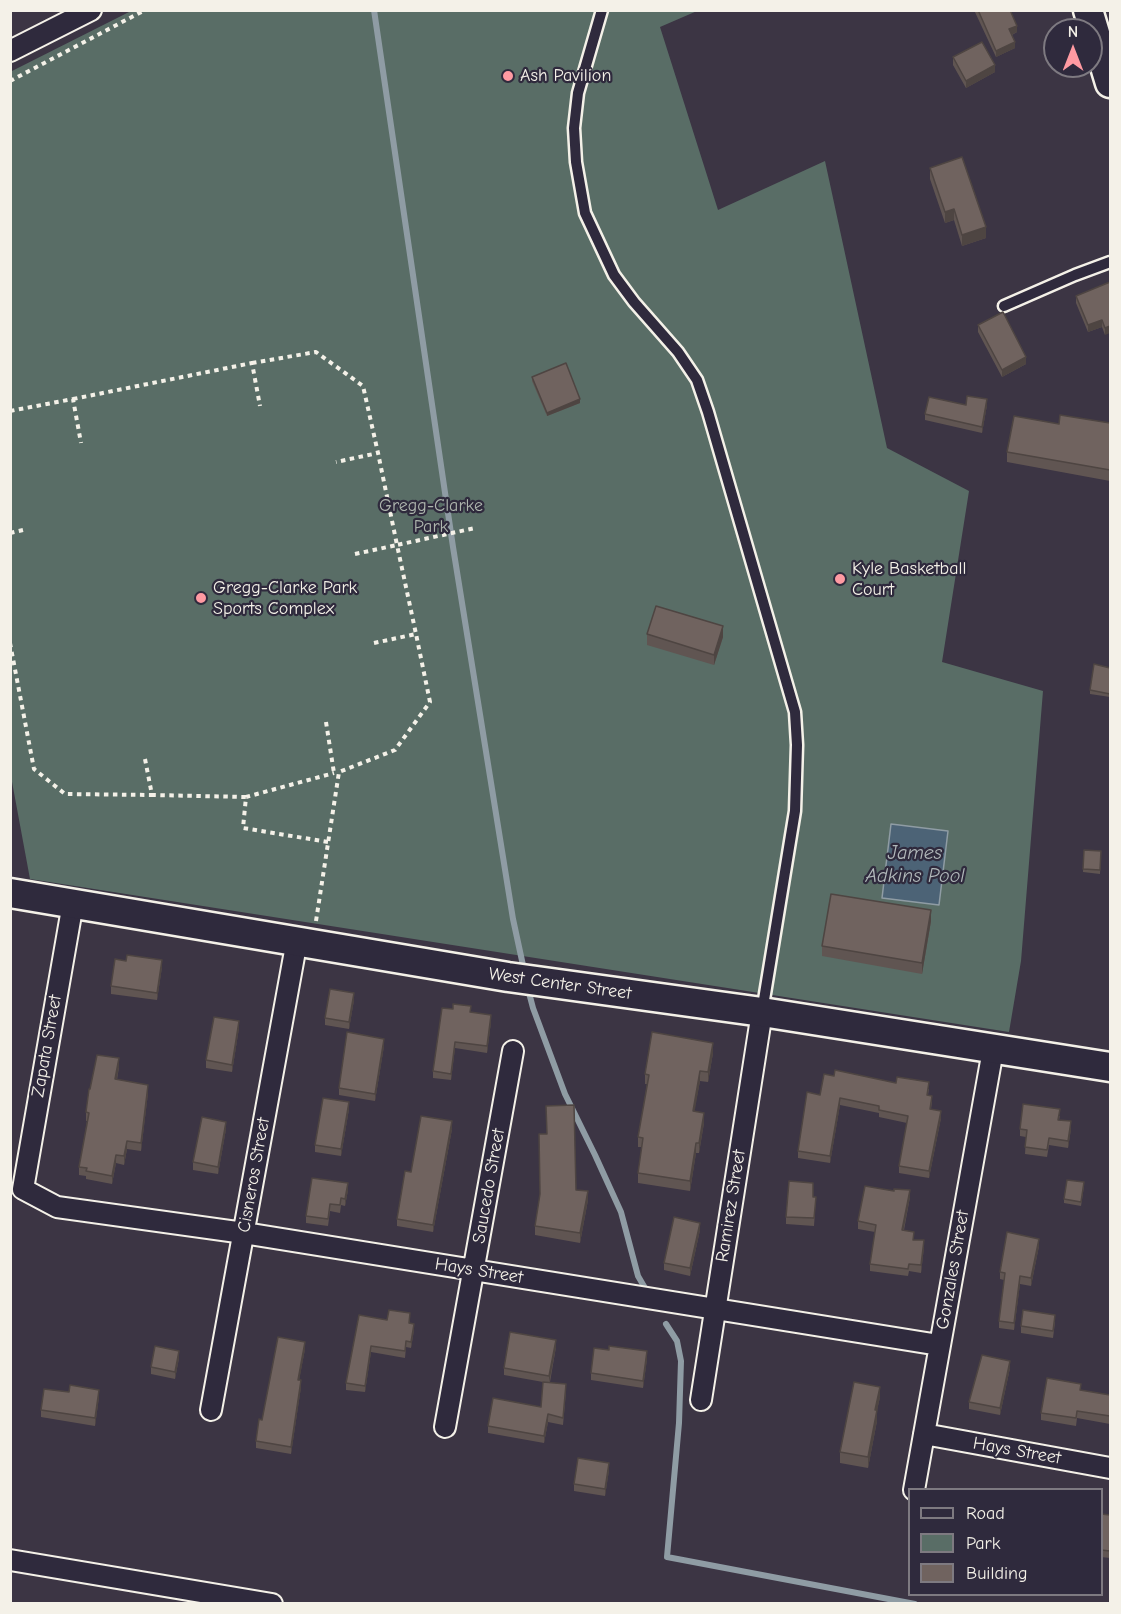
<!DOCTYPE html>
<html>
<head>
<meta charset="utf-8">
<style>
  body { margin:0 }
  #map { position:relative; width:1121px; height:1614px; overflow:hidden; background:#3c3544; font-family:"Comic Neue",sans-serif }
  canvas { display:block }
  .frame { position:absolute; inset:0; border:12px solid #f4f1e8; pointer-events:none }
  .legend { position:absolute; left:908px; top:1488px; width:195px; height:108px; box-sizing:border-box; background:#2f2a3d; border:2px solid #7e7a81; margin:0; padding:8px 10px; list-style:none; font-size:18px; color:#f4f1e8 }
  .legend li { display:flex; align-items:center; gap:12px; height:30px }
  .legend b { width:30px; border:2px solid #7e7a81 }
  .north { position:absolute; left:1043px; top:18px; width:60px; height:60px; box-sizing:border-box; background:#2f2a3d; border:2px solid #7e7a81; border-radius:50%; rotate:0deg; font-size:16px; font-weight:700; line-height:24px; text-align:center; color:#f4f1e8 }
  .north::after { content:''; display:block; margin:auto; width:21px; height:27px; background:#ff9aa2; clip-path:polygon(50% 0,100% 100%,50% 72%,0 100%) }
</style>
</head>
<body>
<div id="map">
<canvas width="1121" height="1614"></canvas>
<div class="frame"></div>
<ul class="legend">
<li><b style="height:8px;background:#2f2a3d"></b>Road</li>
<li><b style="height:16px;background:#596d66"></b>Park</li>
<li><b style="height:16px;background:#70635f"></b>Building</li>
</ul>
<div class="north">N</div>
</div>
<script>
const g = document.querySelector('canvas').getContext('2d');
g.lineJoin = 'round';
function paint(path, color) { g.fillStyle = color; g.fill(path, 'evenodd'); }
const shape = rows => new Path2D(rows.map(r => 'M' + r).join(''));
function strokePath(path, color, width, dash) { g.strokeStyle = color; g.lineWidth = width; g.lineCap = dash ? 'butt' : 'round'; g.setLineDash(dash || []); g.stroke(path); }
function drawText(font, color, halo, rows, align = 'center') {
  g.font = font + ' "Comic Neue",sans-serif'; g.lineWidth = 4.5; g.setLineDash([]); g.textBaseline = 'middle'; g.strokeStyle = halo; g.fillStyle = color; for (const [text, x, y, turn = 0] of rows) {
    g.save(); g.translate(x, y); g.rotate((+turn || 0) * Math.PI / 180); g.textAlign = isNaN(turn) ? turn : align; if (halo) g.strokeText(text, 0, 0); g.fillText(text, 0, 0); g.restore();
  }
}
const green = shape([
  [131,11,697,11,660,27,718,210,825,161,887,448,969,491,942,662,1043,691,1021,961,1009,1032,30,879,10,771,10,72]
]);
const water = shape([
  [891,824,948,831,939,905,882,898,891,824]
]);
const stream = shape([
  [374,10,453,547,513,919,524,970],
  [528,989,533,1008,565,1094,595,1155,621,1212,638,1276,645,1288],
  [666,1324,677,1341,681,1361,679,1423,667,1557,915,1604]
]);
const path = shape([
  [10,81,145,10],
  [252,363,316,352,363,386,378,453,336,462],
  [73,399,252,363,260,406],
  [10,411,73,399,81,443],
  [10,533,23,530],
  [355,554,397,545,378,453],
  [10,643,34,769,65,794,152,795],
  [374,643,416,634,397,545,475,528],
  [326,722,334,773,335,772],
  [145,759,152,795,246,797],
  [328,842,243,828,246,797,334,773],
  [316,921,339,772,395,750,430,702,416,634]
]);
const lane = shape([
  [602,10,578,93,574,128,576,162,585,213,614,275,634,302,678,352,697,380,708,412,795,712,797,745,795,811,762,1012],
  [1004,306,1075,275,1110,262]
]);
const street = shape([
  [10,51,91,10],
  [73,903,23,1189,57,1207,244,1233,939,1345],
  [701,1400,762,1012],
  [211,1410,297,940],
  [445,1427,513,1051],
  [924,1434,1110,1468],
  [914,1490,993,1050],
  [10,1560,272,1604]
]);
const secondary = shape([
  [1088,10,1110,83],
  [10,893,508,977,762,1012,1110,1067]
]);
const wall = shape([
  [974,10,1010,10,1017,32,1012,35,1015,48,996,57],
  [953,57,995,72,966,88,953,65],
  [930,168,986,238,962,246,954,220,945,223,930,179],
  [1110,282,1105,335,1102,327,1088,332,1076,303,1076,296],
  [978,325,1026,364,1002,377,978,332],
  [532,377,580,403,547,416,532,381],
  [966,405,987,405,982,433,925,420,925,414],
  [1110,423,1110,481,1007,462,1007,452,1059,424],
  [647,634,723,637,714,665,647,645],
  [1110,668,1110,697,1090,694,1090,690],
  [1084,850,1101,851,1100,874,1083,872],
  [931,921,922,974,822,956,822,946],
  [162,967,157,1000,111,994,111,986],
  [354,1000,349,1029,325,1025,325,1018],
  [471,1013,491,1022,487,1053,455,1048,451,1080,433,1078,433,1071],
  [239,1028,232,1072,206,1068,206,1060],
  [384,1046,375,1101,339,1095,339,1088],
  [713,1053,708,1082,700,1081,694,1111,704,1123,699,1153,696,1153,690,1191,638,1183,638,1173,642,1147,638,1147,638,1137,647,1084,645,1084,645,1074],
  [119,1067,117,1080,148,1093,141,1151,127,1149,124,1165,116,1163,112,1184,86,1179,86,1176,79,1175,79,1167,87,1121,86,1121,86,1112,90,1089],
  [834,1076,929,1089,928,1095,932,1102,931,1109,941,1118,929,1178,899,1173,899,1166,907,1123,879,1117,879,1113,840,1105,830,1163,798,1158,798,1151,820,1095],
  [349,1109,341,1156,315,1152,315,1145],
  [1060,1116,1059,1120,1071,1129,1068,1148,1049,1145,1047,1157,1025,1154,1026,1137,1020,1136,1020,1129],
  [226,1129,218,1174,193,1170,193,1162],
  [452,1129,433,1232,397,1226,397,1219,411,1172],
  [1084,1186,1081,1206,1064,1203,1064,1199],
  [348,1190,345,1206,341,1205,340,1213,330,1211,328,1226,306,1223,306,1216],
  [576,1190,588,1200,580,1243,535,1235,535,1226],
  [813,1197,816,1197,814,1226,786,1224,786,1217],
  [910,1197,904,1230,914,1240,924,1247,921,1273,909,1271,908,1276,870,1271,870,1264,875,1232,858,1229,858,1221],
  [700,1230,690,1276,664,1270,664,1263],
  [1039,1246,1031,1286,1020,1284,1014,1330,999,1328,999,1321,1004,1280,1000,1279,1000,1272],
  [387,1320,410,1320,410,1323,414,1330,411,1348,406,1347,405,1358,371,1352,365,1392,346,1390,346,1383],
  [1055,1322,1053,1338,1021,1333,1021,1326],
  [556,1347,550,1382,566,1391,563,1425,548,1422,544,1443,488,1433,488,1426,541,1407,543,1382,504,1375,504,1368],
  [305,1349,299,1380,301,1387,291,1454,256,1448,256,1441,262,1420],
  [179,1358,175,1379,151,1374,151,1367],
  [647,1359,643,1388,591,1380,591,1373],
  [1010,1368,1000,1415,969,1409,969,1402],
  [1081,1390,1110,1395,1110,1424,1077,1418,1076,1426,1041,1420,1041,1413],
  [99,1397,95,1426,41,1417,41,1410],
  [880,1397,877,1410,877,1421,868,1468,840,1463,840,1452],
  [609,1470,605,1496,574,1491,574,1484],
  [1101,1514,1110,1515,1110,1558,1101,1557]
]);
const shadedWall = shape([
  [1017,26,1017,32,1009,36,1009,29],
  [1015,42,1015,48,996,57,996,51],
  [995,65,995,72,966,88,966,81],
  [954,209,954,220,945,223,945,212],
  [986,227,986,238,962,246,962,235],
  [1102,320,1102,327,1088,332,1088,325],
  [1110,326,1110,333,1105,335,1105,328],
  [1026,357,1026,364,1002,377,1002,370],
  [580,399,580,403,547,416,547,413],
  [987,399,987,405,982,433,982,427],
  [723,626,723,637,714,665,714,655],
  [931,910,931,921,922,974,922,963],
  [162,960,162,967,157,1000,157,993],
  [354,993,354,1000,349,1029,349,1022],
  [491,1015,491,1022,487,1053,487,1046],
  [239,1021,239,1028,232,1072,232,1065],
  [384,1039,384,1046,375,1101,375,1094],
  [455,1042,455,1048,451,1080,451,1074],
  [713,1043,713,1053,708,1082,708,1072],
  [119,1058,119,1067,115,1088,115,1079],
  [700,1071,700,1081,693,1121,693,1111],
  [148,1085,148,1093,141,1151,141,1143],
  [840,1098,840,1105,830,1163,830,1156],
  [349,1102,349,1109,341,1156,341,1149],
  [941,1111,941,1118,929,1178,929,1171],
  [704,1113,704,1123,699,1153,699,1143],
  [452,1121,452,1129,433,1232,433,1225],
  [1071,1121,1071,1129,1068,1148,1068,1141],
  [226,1122,226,1129,218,1174,218,1167],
  [127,1141,127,1149,124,1165,124,1156],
  [696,1143,696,1153,690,1191,690,1181],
  [116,1155,116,1163,112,1184,112,1176],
  [348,1183,348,1190,345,1206,345,1199],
  [910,1190,910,1197,902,1237,902,1230],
  [588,1191,588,1200,580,1243,580,1233],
  [700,1223,700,1230,690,1276,690,1268],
  [1039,1239,1039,1246,1031,1286,1031,1278],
  [924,1240,924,1247,921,1273,921,1265],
  [1020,1276,1020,1284,1014,1330,1014,1323],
  [414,1324,414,1330,411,1348,411,1342],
  [556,1340,556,1347,549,1383,549,1376],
  [305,1342,305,1349,298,1387,298,1380],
  [371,1346,371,1352,365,1392,365,1386],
  [179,1351,179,1358,175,1379,175,1372],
  [647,1351,647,1359,643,1388,643,1381],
  [1010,1361,1010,1368,1000,1415,1000,1408],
  [301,1380,301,1387,291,1454,291,1447],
  [880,1387,880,1397,875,1421,875,1410],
  [99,1390,99,1397,95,1426,95,1418],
  [877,1410,877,1421,868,1468,868,1457],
  [548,1414,548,1422,544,1443,544,1436],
  [609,1463,609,1470,605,1496,605,1489]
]);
const building = shape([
  [978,10,1010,10,1017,26,1009,29,1015,42,996,51,978,10],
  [982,42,995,65,966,81,953,57,982,42],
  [962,157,986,227,962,235,954,209,945,212,930,168,962,157],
  [1110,282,1110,326,1105,328,1102,320,1088,325,1076,296,1110,282],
  [1003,312,1026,357,1002,370,978,325,1003,312],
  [566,363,580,399,547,413,532,377,566,363],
  [967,396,987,399,982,427,925,414,929,397,966,405,967,396],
  [1060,415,1110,423,1110,470,1007,452,1014,416,1059,424,1060,415],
  [656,606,723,626,714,655,647,634,656,606],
  [1094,664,1110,668,1110,694,1090,690,1094,664],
  [1084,850,1101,851,1100,870,1083,869,1084,850],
  [831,894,931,910,922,963,822,946,831,894],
  [127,955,162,960,157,993,111,986,115,959,126,961,127,955],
  [330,989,354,993,349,1022,325,1018,330,989],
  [453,1004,471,1006,470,1012,491,1015,487,1046,455,1042,451,1074,433,1071,442,1008,453,1009,453,1004],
  [214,1017,239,1021,232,1065,206,1060,214,1017],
  [347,1032,384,1039,375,1094,339,1088,347,1032],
  [652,1032,713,1043,708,1072,700,1071,693,1111,704,1113,699,1143,696,1143,690,1181,638,1173,643,1138,638,1137,649,1075,645,1074,652,1032],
  [97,1055,119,1058,115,1079,148,1085,141,1143,127,1141,124,1156,116,1155,112,1176,86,1171,87,1168,79,1167,89,1113,86,1112,89,1089,90,1089,97,1055],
  [835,1070,896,1083,897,1077,929,1082,927,1095,932,1096,930,1109,941,1111,929,1171,899,1166,908,1116,879,1110,879,1106,840,1098,830,1156,798,1151,807,1092,820,1095,824,1074,834,1076,835,1070],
  [323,1098,349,1102,341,1149,315,1145,323,1098],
  [1023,1104,1060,1109,1058,1120,1071,1121,1068,1141,1049,1138,1047,1150,1025,1147,1027,1130,1020,1129,1023,1104],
  [574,1105,576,1190,588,1191,580,1233,535,1226,540,1194,539,1134,547,1134,546,1106,574,1105],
  [421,1116,452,1121,433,1225,397,1219,405,1171,411,1172,421,1116],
  [202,1117,226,1122,218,1167,193,1162,202,1117],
  [312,1178,348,1183,345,1199,341,1198,340,1205,330,1204,328,1219,306,1216,312,1178],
  [1067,1180,1084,1182,1081,1202,1064,1199,1067,1180],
  [789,1181,813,1183,813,1197,816,1197,814,1218,786,1217,789,1181],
  [865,1186,894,1191,894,1189,910,1190,902,1230,914,1232,913,1240,924,1240,921,1265,909,1264,908,1269,870,1264,876,1225,858,1221,865,1186],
  [674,1217,700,1223,690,1268,664,1263,674,1217],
  [1007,1232,1039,1239,1031,1278,1020,1276,1014,1323,999,1321,1005,1273,1000,1272,1007,1232],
  [389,1310,410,1313,409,1323,414,1324,411,1342,406,1341,405,1351,371,1346,365,1386,346,1383,359,1315,387,1320,389,1310],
  [1023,1310,1055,1315,1053,1331,1021,1326,1023,1310],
  [510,1332,556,1340,549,1376,504,1368,510,1332],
  [278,1337,305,1342,298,1380,301,1380,291,1447,256,1441,259,1419,262,1420,278,1337],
  [155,1346,179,1351,175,1372,151,1367,155,1346],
  [609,1346,647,1351,643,1381,591,1373,594,1348,609,1350,609,1346],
  [982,1355,1010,1361,1000,1408,969,1402,982,1355],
  [1047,1378,1081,1384,1080,1390,1110,1395,1110,1416,1077,1411,1076,1418,1041,1413,1047,1378],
  [543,1382,566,1384,563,1418,548,1414,544,1436,488,1426,493,1398,541,1407,543,1382],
  [854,1382,880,1387,875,1410,877,1410,868,1457,840,1452,854,1382],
  [70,1385,99,1390,95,1418,41,1410,44,1389,69,1392,70,1385],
  [578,1458,609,1463,605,1489,574,1484,578,1458],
  [1101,1514,1110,1515,1110,1551,1101,1550,1101,1514]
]);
const markers = [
  [508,76,6,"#ff9aa2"],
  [840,579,6,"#ff9aa2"],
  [201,598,6,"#ff9aa2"]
];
const poiNames = [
  ["Ash Pavilion",520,76],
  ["Kyle Basketball",852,569],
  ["Court",852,590],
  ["Gregg-Clarke Park",213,588],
  ["Sports Complex",213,609]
];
const parkNames = [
  ["Gregg-Clarke",431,506],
  ["Park",431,527]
];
const streetNames = [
  ["West Center Street",560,984,8],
  ["Zapata Street",47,1046,-80],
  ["Cisneros Street",254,1175,-80],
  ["Saucedo Street",489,1186,-80],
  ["Ramirez Street",731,1206,-81],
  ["Gonzales Street",953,1270,-80],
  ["Hays Street",479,1271,9],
  ["Hays Street",1017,1451,10]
];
const waterNames = [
  ["James",915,853],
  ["Adkins Pool",915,876]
];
paint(green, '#596d66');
paint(water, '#4c6376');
strokePath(water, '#8f9ca4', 1.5);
strokePath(stream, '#8f9ca4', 6);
strokePath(lane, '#f4f1e8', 15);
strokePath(street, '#f4f1e8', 24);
strokePath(secondary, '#f4f1e8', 33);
strokePath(path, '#f4f1e8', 4, [4.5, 4.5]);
strokePath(lane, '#2f2a3d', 10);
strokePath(street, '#2f2a3d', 20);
strokePath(secondary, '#2f2a3d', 28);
paint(wall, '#605552');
paint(shadedWall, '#4e4542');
paint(building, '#70635f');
strokePath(building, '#4e4542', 1.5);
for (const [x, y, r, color] of markers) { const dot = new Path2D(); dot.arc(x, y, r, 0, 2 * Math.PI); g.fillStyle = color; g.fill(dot); strokePath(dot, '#2f2a3d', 2); }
drawText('18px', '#f4f1e8', '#2f2a3d', poiNames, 'left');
drawText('18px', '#aeb6ae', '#2f2a3d', parkNames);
drawText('18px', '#f4f1e8', '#2f2a3d', streetNames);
drawText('italic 20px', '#b1b8ba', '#2f2a3d', waterNames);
</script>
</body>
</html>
